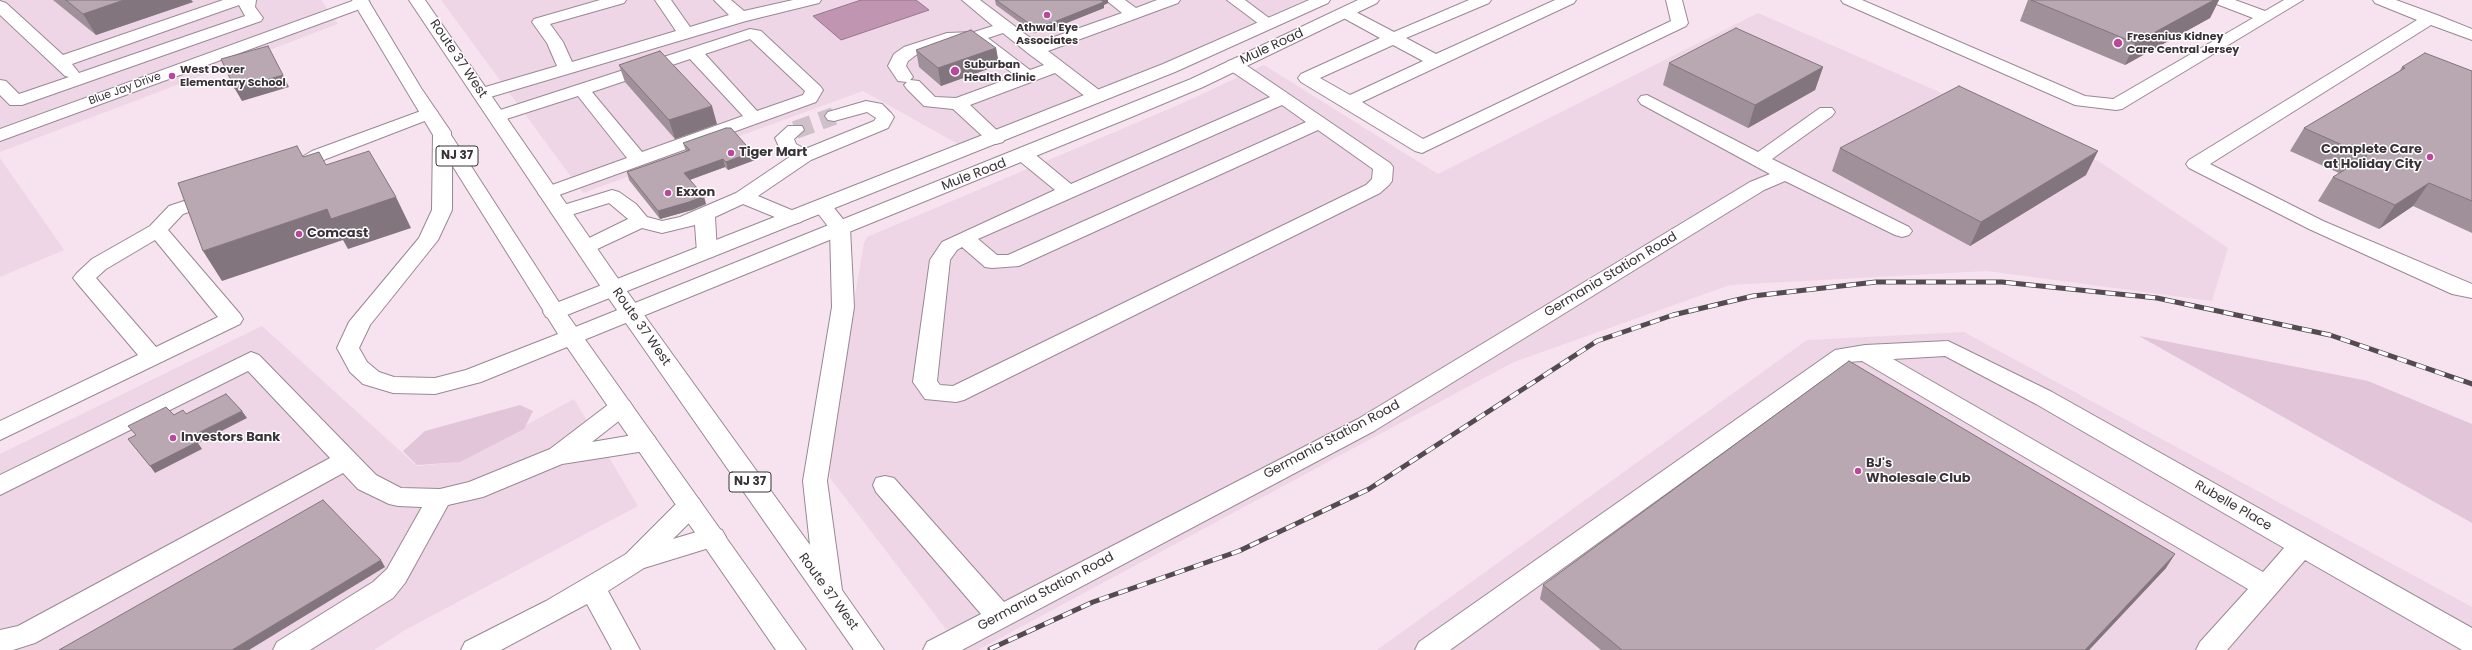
<!DOCTYPE html>
<html>
<head>
<meta charset="utf-8">
<style>
  body { margin:0 }
  canvas { display:block; background:#f6e3ef }
</style>
</head>
<body>
<canvas width="2472" height="650"></canvas>
<script>
const g = document.querySelector('canvas').getContext('2d');
g.lineJoin = 'round';
function paint(path, color) { g.fillStyle = color; g.fill(path, 'evenodd'); }
const shape = rows => new Path2D(rows.map(r => 'M' + r).join(''));
function strokePath(path, color, width, dash) { g.strokeStyle = color; g.lineWidth = width; g.lineCap = dash ? 'butt' : 'round'; g.setLineDash(dash || []); g.stroke(path); }
function drawText(font, color, halo, rows, align = 'center') {
  g.font = font + ' Poppins,sans-serif'; g.lineWidth = 3; g.setLineDash([]); g.textBaseline = 'middle'; g.strokeStyle = halo; g.fillStyle = color; for (const [text, x, y, turn = 0] of rows) {
    g.save(); g.translate(x, y); g.rotate((+turn || 0) * Math.PI / 180); g.textAlign = isNaN(turn) ? turn : align; if (halo) g.strokeText(text, 0, 0); g.fillText(text, 0, 0); g.restore();
  }
}
const built = shape([
  [0,0,321,0,338,24,0,152],
  [441,0,1305,0,1163,63,958,144,863,91,583,193],
  [1758,13,2100,162,2228,248,2212,301,1987,271,1730,285,1514,362,978,650,962,650,830,478,829,445,864,243,867,237,1183,103,1264,65,1438,174],
  [0,158,64,250,0,277],
  [262,326,417,466,458,462,574,399,638,506,405,630,374,650,0,650,0,454],
  [1964,332,2472,607,2472,650,1377,650,1807,340]
]);
const green = shape([
  [2139,336,2368,381,2472,424,2472,523],
  [520,405,533,411,524,429,460,462,417,465,403,451,425,431]
]);
const water = shape([
  [861,0,916,0,929,10,841,40,813,16,861,0]
]);
const minorTunnel = shape([
  [795,130,834,116]
]);
const minor = shape([
  [223,0,256,0,255,7,263,18,261,21,22,105,10,105,0,95,0,80,6,81,19,94,69,77,65,76,0,15,0,1,6,3,63,55,223,0],
  [239,5,245,16,79,73,72,64,239,5],
  [355,0,368,0,370,3,368,6,0,141,0,129,355,0],
  [600,0,626,0,624,3,550,24,563,42,572,62,676,31,655,0,671,0,690,27,729,15,714,0,731,0,744,11,793,0,821,0,819,3,746,21,487,98,475,98,472,94,475,90,557,66,547,43,532,22,534,19,600,0],
  [962,0,980,0,1037,43,1122,13,1106,0,1125,0,1136,8,1157,0,1180,0,1178,3,1048,51,1103,93,1106,97,1103,101,1091,101,1055,73,970,105,1005,138,1003,142,996,144,989,142,953,109,924,106,907,89,904,85,907,82,898,81,888,66,894,54,904,47,947,33,974,32,993,26,962,0],
  [1003,33,1029,54,1044,65,1030,70,988,38,1003,33],
  [972,42,1016,76,956,98,935,97,919,81,910,80,913,77,906,66,908,61,916,55,949,43,972,42],
  [1227,0,1245,0,1277,24,1275,27,1263,27,1227,0],
  [1469,0,1491,0,1489,3,1406,38,1436,54,1555,0,1576,0,1574,3,1362,102,1423,139,1671,21,1666,0,1682,0,1688,23,1686,26,1422,153,1415,151,1301,82,1298,78,1301,74,1380,38,1340,16,1338,13,1340,10,1352,10,1394,32,1469,0],
  [1393,45,1423,61,1350,95,1320,78,1393,45],
  [1841,0,1862,0,2085,96,2113,99,2253,18,2214,3,2212,0,2235,0,2265,11,2284,0,2303,0,2122,109,2116,110,2075,105,1843,3,1841,0],
  [2373,0,2396,0,2437,15,2472,29,2472,40,2431,25,2210,164,2323,221,2472,284,2472,298,2452,294,2309,229,2189,168,2186,164,2189,160,2417,20,2375,3,2373,0],
  [750,29,761,31,820,86,823,90,816,102,548,199,541,197,538,193,541,189,627,158,578,96,497,122,491,121,488,117,491,113,750,29],
  [750,39,805,91,803,95,757,111,705,54,750,39],
  [690,59,743,116,642,152,592,92,690,59],
  [1234,60,1240,61,1390,163,1393,167,1392,181,1389,185,1380,193,964,400,956,402,925,399,913,382,930,260,942,242,1055,190,1017,159,1015,155,1017,151,1031,151,1071,184,1270,97,1228,69,1225,65,1228,61,1234,60],
  [1282,105,1306,122,1008,255,997,255,978,239,1282,105],
  [1318,130,1373,169,1372,179,1366,185,953,386,940,385,937,381,950,260,957,250,962,247,985,267,992,268,1019,266,1318,130],
  [1647,95,1758,152,1820,108,1832,108,1835,112,1832,116,1772,159,1909,227,1912,231,1909,235,1902,237,1895,235,1785,181,1764,190,1374,431,962,650,923,650,927,642,981,614,876,492,873,485,876,478,885,476,894,478,1004,602,1358,419,1750,182,1770,174,1641,104,1638,100,1641,96,1647,95],
  [866,101,882,104,891,113,894,117,888,128,811,160,758,196,801,214,804,218,801,222,794,224,787,222,743,204,715,217,717,252,714,256,707,258,700,256,697,252,695,225,662,233,642,228,593,251,586,253,579,251,576,247,579,243,628,219,609,203,561,218,554,216,551,212,554,208,612,190,619,192,636,204,647,217,662,221,680,217,736,193,791,156,781,151,775,138,788,126,802,126,804,130,794,139,796,144,805,149,874,121,876,118,867,112,834,121,828,120,825,116,828,112,866,101],
  [429,108,435,109,438,113,435,117,326,159,301,174,287,174,284,170,287,166,312,151,429,108],
  [214,191,221,193,224,197,221,201,183,214,168,230,240,314,243,319,240,324,0,440,0,421,138,355,77,283,73,278,77,273,92,259,150,226,169,206,214,191],
  [155,240,218,317,156,347,96,278,106,269,155,240],
  [1948,341,2052,392,2472,628,2472,650,2462,650,2305,560,2227,650,2196,650,2200,642,2248,589,1862,361,1848,362,1450,650,1415,650,1419,642,1835,350,1865,345,1948,341],
  [1945,356,2036,404,2284,548,2263,572,1893,359,1945,356],
  [251,352,259,355,376,475,401,488,440,489,469,482,550,449,613,401,621,399,629,401,633,407,629,413,592,442,645,433,654,436,657,442,654,448,645,451,562,464,483,497,448,505,405,583,393,598,310,650,273,650,277,642,373,582,387,569,422,507,398,506,389,504,358,489,343,473,35,643,13,650,0,650,0,630,18,626,330,458,248,371,0,495,0,475,251,352],
  [690,496,699,499,703,506,699,513,673,539,713,527,722,530,726,537,722,544,644,568,608,591,640,650,612,650,587,604,501,650,461,650,465,642,546,601,626,554,681,499,690,496]
]);
const major = shape([
  [1309,0,1330,0,1328,3,1175,72,562,317,554,319,546,317,543,312,546,307,1163,64,1309,0],
  [1358,0,1379,0,1377,3,1203,87,1129,118,579,342,571,344,563,342,560,337,563,332,1191,79,1358,0]
]);
const highway = shape([
  [352,0,368,0,421,88,451,132,451,135,562,307,806,650,776,650,567,347,481,382,435,394,393,393,363,384,350,372,337,348,349,322,419,238,432,210,433,135,352,0],
  [452,165,558,334,466,370,435,378,394,377,379,372,367,362,359,348,370,325,438,240,452,210,452,165],
  [409,0,425,0,621,283,810,545,803,481,832,307,830,229,813,207,816,203,823,201,830,203,847,224,850,228,854,307,827,481,842,590,884,650,854,650,605,293,409,0]
]);
const rail = shape([
  [990,649,1093,602,1239,551,1369,489,1597,341,1673,315,1753,296,1876,282,2002,282,2157,298,2330,335,2472,384]
]);
const wall = shape([
  [53,0,191,0,193,2,96,35],
  [995,0,1108,0,1108,3,1104,5,1104,8,1054,28,1034,33,996,5],
  [2028,0,2219,0,2210,18,2125,65,2020,21],
  [996,48,999,65,941,86,919,67,916,50],
  [1669,63,1823,67,1815,90,1748,128,1663,85],
  [619,65,717,124,675,139,625,82],
  [2402,67,2472,71,2472,233,2413,206,2379,229,2318,201,2333,177,2339,173,2290,151,2304,128,2399,72],
  [683,143,755,160,728,170,725,167,690,180,706,204,692,210,660,219,629,180,627,172,686,151],
  [1840,148,2086,175,1970,246,1832,171],
  [2166,568,2089,650,1601,650,1540,599,1543,585]
]);
const shadedWall = shape([
  [124,0,191,0,193,2,96,35,83,14],
  [1101,0,1108,0,1108,3,1104,5,1104,8,1054,28,1034,33,1034,27],
  [2214,0,2219,0,2210,18,2125,65,2135,43],
  [996,48,999,65,941,86,938,68],
  [1823,67,1815,90,1748,128,1755,105],
  [283,75,289,87,242,101,235,89],
  [712,106,717,124,675,139,669,120],
  [2098,151,2086,175,1970,246,1981,222],
  [752,152,755,160,728,170,726,162],
  [723,159,725,167,686,181,684,173],
  [2429,183,2413,206,2379,229,2395,205],
  [704,196,706,204,692,210,660,219,658,211],
  [396,197,411,228,348,249,343,240,222,281,203,251,327,209],
  [242,411,247,418,198,443,202,449,155,473,150,466,192,436],
  [2175,554,2166,568,2089,650,2085,650],
  [381,560,385,567,249,650,232,650]
]);
const building = shape([
  [66,0,124,0,83,14,66,0],
  [996,0,1101,0,1104,2,1054,22,1034,27,996,0],
  [2031,0,2214,0,2135,43,2031,0],
  [1736,28,1823,67,1755,105,1669,63,1736,28],
  [971,30,996,48,938,68,916,50,971,30],
  [268,46,283,75,235,89,221,59,268,46],
  [660,51,712,106,669,120,619,65,660,51],
  [2425,53,2472,71,2472,201,2429,183,2395,205,2333,177,2367,156,2304,128,2405,68,2402,67,2425,53],
  [1959,86,2098,151,1981,222,1840,148,1959,86],
  [726,128,731,128,752,152,726,162,723,159,684,173,704,196,689,202,658,211,627,172,690,150,683,143,726,128],
  [297,146,303,157,319,152,326,165,369,151,396,197,331,219,327,209,203,251,178,183,297,146],
  [1849,361,2175,554,2085,650,1622,650,1543,585,1849,361],
  [226,394,242,411,192,436,197,442,150,466,128,439,136,435,128,426,166,407,174,415,183,410,186,414,226,394],
  [323,500,381,560,232,650,59,650,323,500]
]);
const markers = [
  [1047,15,4,"#bc469d"],
  [2118,43,5,"#bc469d"],
  [955,71,5,"#bc469d"],
  [172,76,4,"#bc469d"],
  [731,153,4,"#bc469d"],
  [2430,157,4,"#bc469d"],
  [668,193,4,"#bc469d"],
  [299,234,4,"#bc469d"],
  [173,438,4,"#bc469d"],
  [1858,471,4,"#bc469d"]
];
const farPoinames = [
  ["Athwal Eye",1047,28,"center"],
  ["Associates",1047,41,"center"],
  ["Fresenius Kidney",2127,37],
  ["Care Central Jersey",2127,50],
  ["Suburban",964,65],
  ["Health Clinic",964,78],
  ["West Dover",180,70],
  ["Elementary School",180,83]
];
const farStreetnames = [
  ["Blue Jay Drive",125,89,-20]
];
const shields = [
  [457,156,42],
  [750,482,42]
];
const shieldNames = [
  ["NJ 37",457,156],
  ["NJ 37",750,482]
];
const streetNames = [
  ["Mule Road",1272,47,-25],
  ["Route 37 West",458,59,56],
  ["Mule Road",974,175,-21],
  ["Germania Station Road",1611,275,-31],
  ["Route 37 West",641,327,55],
  ["Germania Station Road",1332,440,-28],
  ["Rubelle Place",2233,506,30],
  ["Route 37 West",828,592,54],
  ["Germania Station Road",1046,592,-28]
];
const poiNames = [
  ["Complete Care",2422,150,"right"],
  ["at Holiday City",2422,165,"right"],
  ["Tiger Mart",739,153],
  ["Exxon",676,193],
  ["Comcast",307,234],
  ["Investors Bank",181,438],
  ["BJ's",1866,464],
  ["Wholesale Club",1866,479]
];
paint(built, '#efd6e6');
paint(green, '#e2c5d8');
paint(water, '#bf95b1');
strokePath(water, '#97778c', 1);
strokePath(minorTunnel, '#d0c0ca', 18, [18, 9]);
strokePath(minor, '#998893', 2);
strokePath(major, '#998893', 2);
strokePath(highway, '#998893', 2);
paint(minor, '#fff');
paint(major, '#fff');
paint(highway, '#fff');
strokePath(rail, '#544b51', 5);
strokePath(rail, '#fff', 3.5, [10]);
paint(wall, '#9f9099');
paint(shadedWall, '#82757d');
paint(building, '#b9a7b2');
strokePath(building, '#82757d', 1);
for (const [x, y, r, color] of markers) { const dot = new Path2D(); dot.arc(x, y, r, 0, 2 * Math.PI); g.fillStyle = color; g.fill(dot); strokePath(dot, '#fff', 1.5); }
drawText('bold 11px', '#393237', '#fff', farPoinames, 'left');
drawText('11px', '#393237', '#fff', farStreetnames);
for (const [x, y, w] of shields) { const box = new Path2D(); box.roundRect(x - w / 2, y - 10, w, 20, 3); g.fillStyle = '#fff'; g.fill(box); strokePath(box, '#393237', 1); }
drawText('bold 12px', '#393237', null, shieldNames);
drawText('13px', '#393237', '#fff', streetNames);
drawText('bold 13px', '#393237', '#fff', poiNames, 'left');
</script>
</body>
</html>
